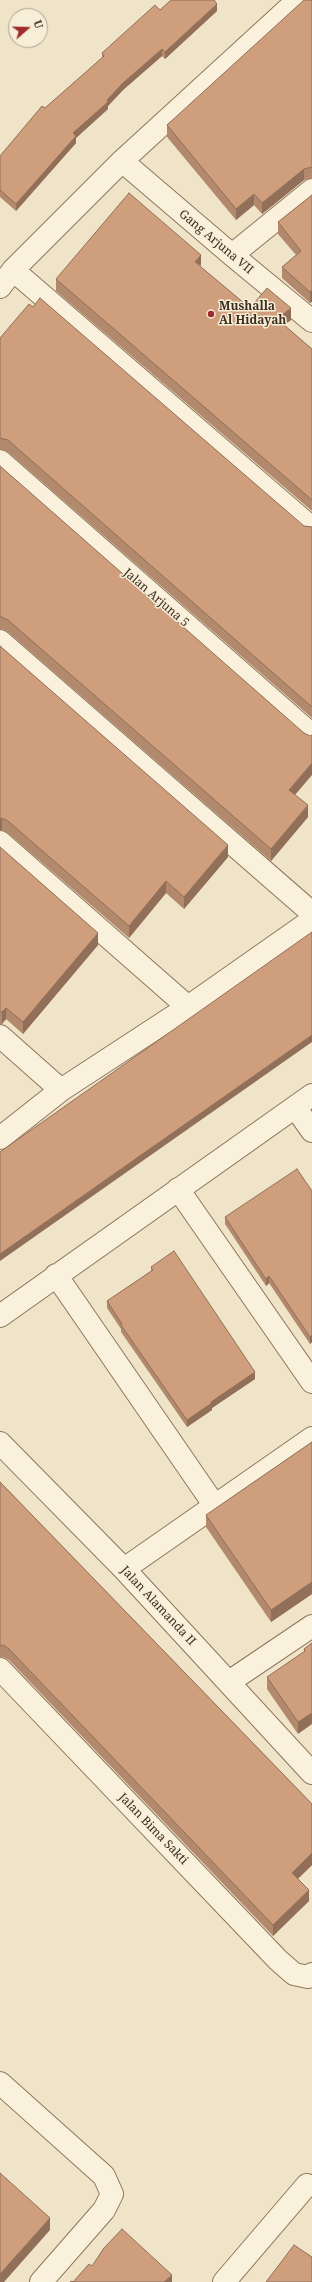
<!DOCTYPE html>
<html>
<head>
<meta charset="utf-8">
<style>
  body { margin:0 }
  #map { position:relative; width:312px; height:2282px; overflow:hidden; background:#f0e4c8; font-family:"Noto Serif",serif }
  canvas { display:block }
  .north { position:absolute; left:8px; top:8px; width:40px; height:40px; box-sizing:border-box; background:#f7eed8; border:1px solid #ada18e; border-radius:50%; rotate:70deg; font-size:11px; font-weight:700; line-height:16px; text-align:center; color:#3d2e20 }
  .north::after { content:''; display:block; margin:auto; width:14px; height:18px; background:#9e2a2b; clip-path:polygon(50% 0,100% 100%,50% 72%,0 100%) }
</style>
</head>
<body>
<div id="map">
<canvas width="312" height="2282"></canvas>
<div class="north">U</div>
</div>
<script>
const g = document.querySelector('canvas').getContext('2d');
g.lineJoin = 'round';
const shape = rows => new Path2D(rows.map(r => 'M' + r).join(''));
function strokePath(path, color, width, dash) { g.strokeStyle = color; g.lineWidth = width; g.lineCap = dash ? 'butt' : 'round'; g.setLineDash(dash || []); g.stroke(path); }
function paint(path, color) { g.fillStyle = color; g.fill(path, 'evenodd'); }
function drawText(font, color, halo, rows, align = 'center') {
  g.font = font + ' "Noto Serif",serif'; g.lineWidth = 3; g.setLineDash([]); g.textBaseline = 'middle'; g.strokeStyle = halo; g.fillStyle = color; for (const [text, x, y, turn = 0] of rows) {
    g.save(); g.translate(x, y); g.rotate((+turn || 0) * Math.PI / 180); g.textAlign = isNaN(turn) ? turn : align; if (halo) g.strokeText(text, 0, 0); g.fillText(text, 0, 0); g.restore();
  }
}
const minor = shape([
  [122,161,232,255,312,321],
  [232,255,312,190],
  [13,270,312,528],
  [0,287,13,270,122,161,298,0],
  [0,461,312,735],
  [0,641,312,913],
  [0,842,188,1007],
  [0,1036,61,1090],
  [295,1107,312,1131],
  [0,1138,61,1090,188,1007,312,920],
  [178,1189,312,1382],
  [56,1275,215,1506],
  [0,1316,312,1095],
  [0,1443,124,1569,312,1773],
  [124,1569,312,1438],
  [0,1669,278,1960,294,1974,308,1977,312,1974],
  [229,1682,312,1626],
  [0,2083,104,2176,112,2194,104,2210,41,2282],
  [224,2282,307,2185]
]);
const wall = shape([
  [312,0,312,179,304,180,262,214,254,205,236,220,167,137,167,125],
  [160,10,217,11,165,59,162,56,123,90,108,106,108,109,76,138,76,143,16,211,0,197,0,156,45,108,102,58,102,53],
  [312,195,310,303,282,278,282,267,296,255,278,234,278,222],
  [201,267,250,308,291,320,284,325,312,349,312,511,56,291,56,279],
  [0,338,304,526,312,527,312,718,8,452,0,450],
  [0,466,295,795,308,817,271,861,8,632,2,629,0,629],
  [0,646,228,857,184,909,166,893,129,938,8,833,2,830],
  [0,847,98,945,23,1034,6,1019,2,1024,0,1024],
  [312,1191,312,1342,310,1344,269,1283,266,1286,225,1224,225,1217],
  [151,1267,255,1379,212,1408,212,1410,187,1427,121,1332,121,1329,107,1308,107,1301,151,1271],
  [312,1442,312,1594,271,1622,206,1527,206,1515],
  [0,1482,312,1804,312,1865,298,1879,309,1901,273,1936,9,1660,3,1657,0,1658],
  [312,1643,298,1734,267,1689,267,1677,304,1652,304,1649]
]);
const shadedWall = shape([
  [217,4,217,11,165,59,165,52],
  [162,49,162,56,123,90,108,106,108,109,76,138,76,143,16,211,16,204,73,133,107,100,123,83],
  [304,169,304,180,262,214,262,203],
  [254,194,254,205,236,220,236,209],
  [201,255,201,266,195,262],
  [312,290,312,302,310,303,310,292],
  [291,308,291,320,277,331,277,319],
  [312,763,312,775,289,802,289,790],
  [308,805,308,817,271,861,271,849],
  [2,818,2,830,0,830,0,819],
  [228,845,228,857,184,909,184,897],
  [166,881,166,893,129,938,129,926],
  [98,933,98,945,23,1034,23,1022],
  [6,1008,6,1019,2,1024,2,1012],
  [312,1035,312,1042,0,1261,0,1254],
  [269,1276,269,1283,266,1286,266,1279],
  [312,1335,312,1342,310,1344,310,1337],
  [255,1372,255,1379,212,1408,212,1410,187,1427,187,1420,211,1402],
  [312,1582,312,1594,271,1622,271,1610],
  [312,1713,312,1724,298,1734,298,1722],
  [312,1853,312,1865,292,1884,292,1873],
  [309,1890,309,1901,273,1936,273,1925],
  [50,2218,50,2230,4,2282,0,2282,0,2274],
  [172,2275,172,2282,164,2282]
]);
const building = shape([
  [171,0,214,0,217,4,165,52,162,49,123,83,107,100,108,102,73,133,76,136,16,204,0,190,0,156,42,106,45,108,104,56,102,53,155,5,160,10,171,0],
  [304,0,312,0,312,167,304,169,262,203,254,194,236,209,167,125,304,0],
  [129,193,201,255,195,262,250,308,267,288,291,308,277,319,312,349,312,500,56,279,129,193],
  [312,195,312,290,310,292,282,267,301,251,278,222,312,195],
  [40,298,304,526,312,527,312,707,8,440,0,438,0,338,29,304,33,307,40,298],
  [0,466,304,733,310,736,312,735,312,763,289,790,308,805,271,849,8,620,2,617,0,617,0,466],
  [0,646,228,845,184,897,166,881,129,926,8,821,2,818,0,819,0,646],
  [0,847,98,933,23,1022,6,1008,2,1012,0,1012,0,847],
  [312,932,312,1035,0,1254,0,1152,312,932],
  [297,1169,312,1191,312,1335,310,1337,269,1276,266,1279,225,1217,297,1169],
  [174,1251,255,1372,211,1402,212,1403,187,1420,121,1325,122,1324,107,1301,153,1270,151,1267,174,1251],
  [312,1442,312,1582,271,1610,206,1515,312,1442],
  [0,1482,312,1804,312,1853,292,1873,309,1890,273,1925,9,1649,3,1645,0,1646,0,1482],
  [312,1643,312,1713,298,1722,267,1677,305,1651,304,1649,312,1643],
  [0,2173,50,2218,0,2274,0,2173],
  [122,2229,172,2275,164,2282,70,2282,72,2281,73,2282,89,2264,92,2266,104,2248,122,2229],
  [294,2245,312,2257,312,2282,266,2282,294,2245]
]);
const markers = [
  [211,314,4,"#9e2a2b"]
];
const streetNames = [
  ["Gang Arjuna VII",216,242,40],
  ["Jalan Arjuna 5",156,598,41],
  ["Jalan Alamanda II",158,1606,47],
  ["Jalan Bima Sakti",153,1829,46]
];
const poiNames = [
  ["Mushalla",219,307],
  ["Al Hidayah",219,321]
];
strokePath(minor, '#8d765c', 24);
strokePath(minor, '#faf1dc', 22);
paint(wall, '#b2896c');
paint(shadedWall, '#916f58');
paint(building, '#cf9f7d');
strokePath(building, '#916f58', 1);
for (const [x, y, r, color] of markers) { const dot = new Path2D(); dot.arc(x, y, r, 0, 2 * Math.PI); g.fillStyle = color; g.fill(dot); strokePath(dot, '#f7eed8', 1.5); }
drawText('12px', '#3d2e20', '#f7eed8', streetNames);
drawText('bold 12px', '#3d2e20', '#f7eed8', poiNames, 'left');
</script>
</body>
</html>
